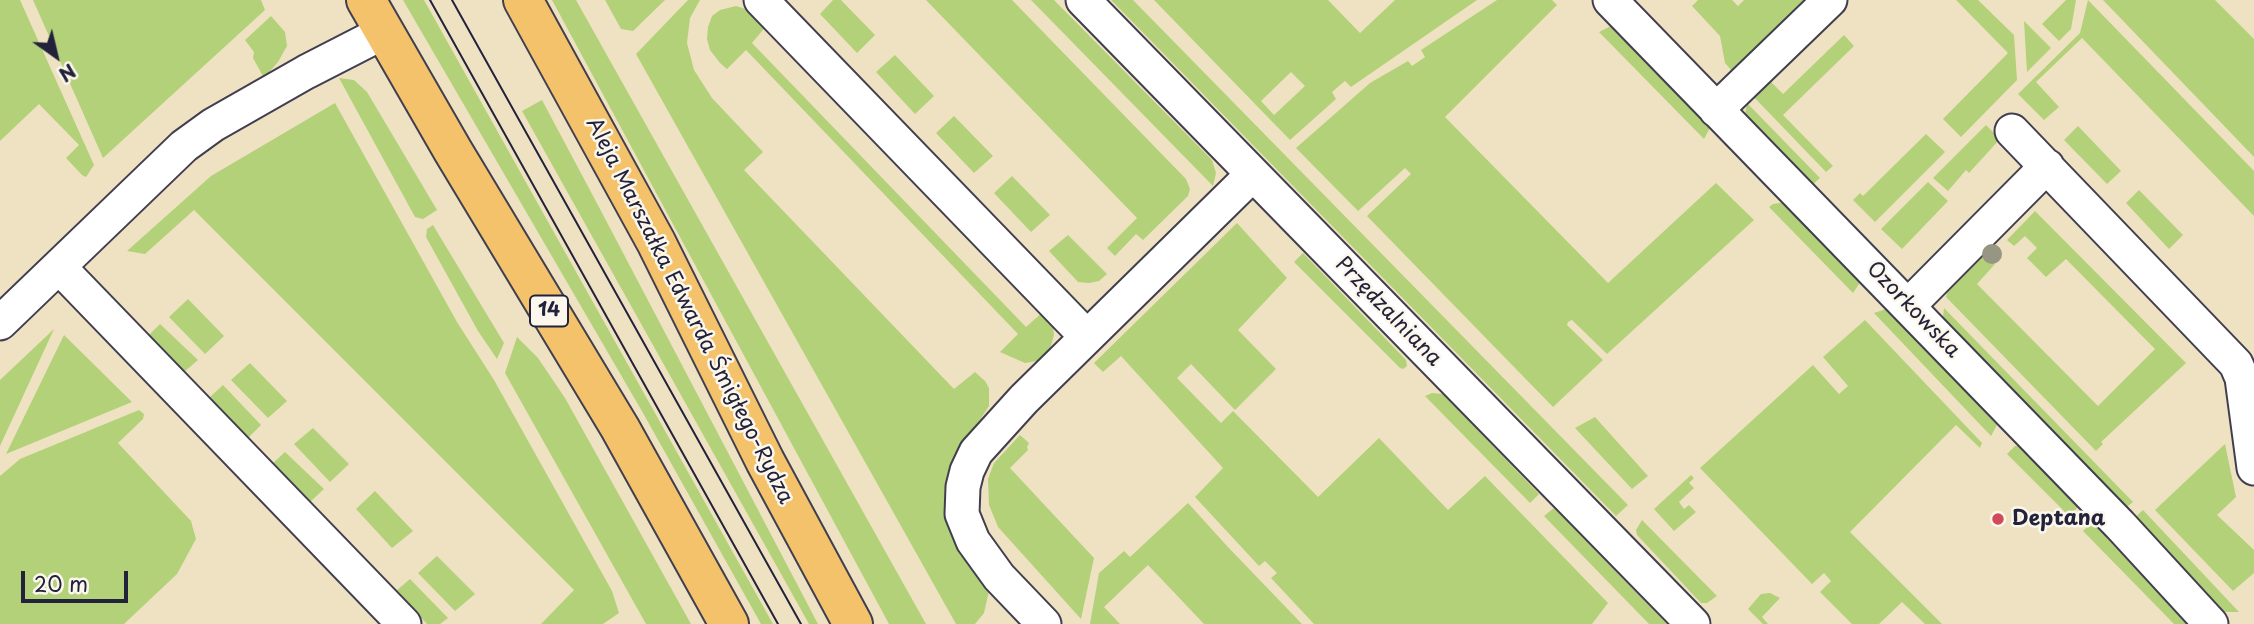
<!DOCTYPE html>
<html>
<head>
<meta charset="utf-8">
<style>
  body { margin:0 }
  #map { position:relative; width:2254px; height:624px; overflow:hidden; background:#efe2c3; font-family:"Playpen Sans",sans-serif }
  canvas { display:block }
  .north { position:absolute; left:21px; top:21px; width:70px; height:70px; -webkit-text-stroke:5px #fbf7ec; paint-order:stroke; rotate:146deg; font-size:19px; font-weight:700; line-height:28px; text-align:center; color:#22223b }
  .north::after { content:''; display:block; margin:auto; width:24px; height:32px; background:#22223b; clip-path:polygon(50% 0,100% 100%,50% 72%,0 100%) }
  .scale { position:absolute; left:21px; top:571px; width:107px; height:32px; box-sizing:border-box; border:4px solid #22223b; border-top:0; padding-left:9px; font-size:21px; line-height:24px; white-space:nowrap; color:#22223b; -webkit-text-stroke:5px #fbf7ec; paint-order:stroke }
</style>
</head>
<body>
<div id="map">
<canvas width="2254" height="624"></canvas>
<div class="north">N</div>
<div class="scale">20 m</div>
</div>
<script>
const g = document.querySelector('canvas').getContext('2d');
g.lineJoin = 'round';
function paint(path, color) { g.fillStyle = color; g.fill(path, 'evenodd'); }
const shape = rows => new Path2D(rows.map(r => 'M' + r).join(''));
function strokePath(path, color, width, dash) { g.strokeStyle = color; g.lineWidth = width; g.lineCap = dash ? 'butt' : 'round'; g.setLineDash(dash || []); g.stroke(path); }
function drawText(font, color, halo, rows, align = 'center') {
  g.font = font + ' "Playpen Sans",sans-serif'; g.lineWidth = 5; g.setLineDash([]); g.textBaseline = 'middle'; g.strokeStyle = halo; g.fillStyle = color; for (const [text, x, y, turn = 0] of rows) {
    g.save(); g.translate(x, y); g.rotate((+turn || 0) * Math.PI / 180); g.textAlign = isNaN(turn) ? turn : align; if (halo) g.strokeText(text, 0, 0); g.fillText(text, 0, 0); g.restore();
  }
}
const green = shape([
  [0,0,20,0,94,165,86,177,82,175,66,158,79,145,39,104,0,141],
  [33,0,261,0,265,10,103,158],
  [403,0,424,0,773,624,761,624,643,413],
  [552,0,576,0,926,624,889,624],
  [605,0,665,0,633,31,621,29],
  [688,0,700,0,690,18,687,43,694,70,712,98,763,152,744,170,954,389,975,372,985,381,989,388,989,406,960,450,989,591,984,613,975,624,956,624,636,54],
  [833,0,841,0,875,35,857,53,820,14],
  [926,0,1012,0,1186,179,1190,189,1188,196,1143,240,1136,234,1115,256,1107,248,1137,218],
  [1031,0,1054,0,1212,160,1216,173,1213,186],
  [1111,0,1133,0,1628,505,1616,516],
  [1154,0,1328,0,1360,33,1395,0,1477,0,1351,87,1345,81,1332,92,1336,99,1290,140],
  [1291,72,1305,86,1274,115,1261,101],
  [1497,0,1552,0,1557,5,1445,117,1608,283,1716,183,1754,220,1607,354,1572,320,1568,322,1567,325,1603,360,1553,407,1367,216,1411,174,1405,168,1358,211,1296,148,1370,83,1408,61,1412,66,1425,57,1421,50],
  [1698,0,1732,0,1738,6,1744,0,1817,0,1736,76,1725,63,1720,36,1692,6],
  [1956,0,1978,0,2014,35,2017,80,1961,137,1943,119,2008,53],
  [2066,0,2076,0,2071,29,2059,41,2042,24],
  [2088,0,2254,171,2254,216,2082,38,2036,82,2059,107,2044,120,2018,94,2080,33],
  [2103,0,2215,0,2254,39,2254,157],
  [736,6,755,12,767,25,752,43,1026,327,1044,311,1053,327,1054,335,1050,349,1037,361,1025,363,1000,352,1018,334,746,50,727,69,720,63,710,50,707,39,708,27,712,16,720,10],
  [271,16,285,32,287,46,278,62,264,78,253,58,254,52,245,40],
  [2024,21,2051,48,2027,72],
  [1615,24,1711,126,1704,139,1599,32],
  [1844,35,1854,46,1783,115,1833,166,1826,172,1750,93,1766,77,1783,94],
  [895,55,934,96,915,114,876,72],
  [339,78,354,80,367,92,437,210,423,219,415,217],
  [542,100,600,209,818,624,809,624,522,111],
  [335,103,457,322,494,380,612,591,619,613,603,624,541,624,574,590,194,210,145,254,127,251,211,176],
  [1747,103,1820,178,1810,187,1744,120],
  [954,116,993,156,974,173,936,133],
  [1986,125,2000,139,1969,173,1966,170,1948,191,1933,178],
  [2078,126,2121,171,2107,184,2064,140],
  [1926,134,1945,152,1875,222,1853,200,1860,193,1863,196],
  [1012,176,1050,215,1031,232,994,193],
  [1928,182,1948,201,1902,249,1881,229],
  [2139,190,2183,235,2169,249,2126,203],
  [1786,202,1861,281,1853,293,1769,207,1773,204],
  [2035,211,2186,363,2101,442,2103,444,2096,451,1946,297,1950,282,1984,251,1995,264,1977,284,2098,406,2155,349,2066,259,2046,277,2027,258,2037,248,2025,236,2014,246,2007,240],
  [1237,223,1287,278,1238,330,1276,369,1235,410,1191,364,1177,378,1221,423,1233,411,1318,497,1379,438,1448,510,1485,476,1608,603,1592,624,1314,624,1271,578,1277,573,1265,561,1259,566,1195,497,1223,468,1121,356,1103,372,1094,363],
  [433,225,504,343,497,359,478,331,426,237,427,229],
  [1068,235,1107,274,1099,281,1089,283,1078,282,1049,251],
  [1303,253,1406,360,1407,366,1403,369,1400,368,1294,262],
  [188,299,224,336,205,354,169,317],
  [1944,308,2133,502,2123,510,1942,326],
  [1886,309,1894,314,1999,421,1991,436,1874,313],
  [1865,320,1982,443,1980,448,1956,425,1850,532,1942,624,1925,624,1902,602,1879,624,1852,624,1820,592,1831,581,1824,573,1812,584,1700,468,1813,365,1839,394,1848,386,1823,357],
  [160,324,198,360,184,372,148,336],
  [54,329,0,446,0,380],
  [64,335,132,402,6,454],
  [517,337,538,358,565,398,691,624,646,624,505,373],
  [250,363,287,401,268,418,231,380],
  [223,385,261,425,248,438,209,398],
  [1432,393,1443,394,1539,494,1530,503,1425,396],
  [139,410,144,414,143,419,118,443,191,521,196,539,177,574,124,624,0,624,0,476,20,459],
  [1595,417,1648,476,1632,489,1575,428],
  [313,428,349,464,330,482,294,444],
  [1020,435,1029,443,1027,447,1028,450,1010,468,1094,558,1081,619,998,527,989,505,988,479,994,463],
  [2225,444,2236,497,2217,515,2254,550,2254,573,2233,591,2155,510],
  [2015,446,2022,446,2079,506,2069,516,2007,454],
  [285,452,324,489,310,502,273,463],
  [1691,475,1694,478,1689,483,1694,488,1679,502,1684,509,1689,505,1696,512,1674,531,1654,509],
  [375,491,413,531,392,548,356,509],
  [1188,503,1227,546,1302,624,1204,624,1148,565,1104,607,1120,624,1090,624,1099,573,1124,551,1130,557],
  [1554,508,1667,624,1649,624,1544,516],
  [2143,510,2239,612,2220,612,2131,521],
  [1642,520,1717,596,1707,603,1701,603,1637,535,1636,530],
  [2091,523,2097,524,2194,624,2174,624,2083,531],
  [437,556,475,594,455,611,418,573],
  [410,579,448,618,440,624,427,624,396,591],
  [1770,593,1780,598,1762,617,1768,624,1763,624,1748,609,1761,594]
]);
const minor = shape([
  [761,0,1086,336],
  [1083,0,1693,624],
  [1610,0,2120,525,2211,624],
  [1716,110,1830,0],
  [2012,131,2236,364,2242,378,2254,468],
  [59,267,404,624],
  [1908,306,2047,166],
  [0,323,184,146,213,125,306,72,384,32],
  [1044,624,999,577,973,541,962,514,963,487,967,471,976,452,1024,399,1253,174]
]);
const major = shape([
  [366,0,453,151,620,428,729,624],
  [523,0,656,242,765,461,853,624]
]);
const tram = shape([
  [430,0,778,624],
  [452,0,801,624]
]);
const trees = [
  [1992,254]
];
const markers = [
  [1998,519,7,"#d1495b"]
];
const shields = [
  [549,311,38]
];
const shieldNames = [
  ["14",549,311]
];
const streetNames = [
  ["Ozorkowska",1913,310,46],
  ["Aleja Marszałka Edwarda Śmigłego-Rydza",689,311,63],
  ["Przędzalniana",1388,312,46]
];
const poiNames = [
  ["Deptana",2012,519]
];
paint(green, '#b3d178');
strokePath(minor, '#413f4f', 37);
strokePath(major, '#413f4f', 42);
strokePath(minor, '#fff', 33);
strokePath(major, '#f3c26a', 38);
strokePath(tram, '#22223b', 2);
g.fillStyle = '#969682';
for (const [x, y] of trees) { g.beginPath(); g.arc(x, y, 10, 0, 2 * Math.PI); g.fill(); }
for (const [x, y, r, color] of markers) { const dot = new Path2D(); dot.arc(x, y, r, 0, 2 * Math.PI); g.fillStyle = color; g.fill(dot); strokePath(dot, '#fbf7ec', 2.5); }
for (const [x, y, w] of shields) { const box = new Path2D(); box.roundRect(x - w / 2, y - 15.5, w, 31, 5); g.fillStyle = '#fbf7ec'; g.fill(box); strokePath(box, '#22223b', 2); }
drawText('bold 19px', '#22223b', null, shieldNames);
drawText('21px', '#22223b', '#fbf7ec', streetNames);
drawText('bold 21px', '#22223b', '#fbf7ec', poiNames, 'left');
</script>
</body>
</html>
